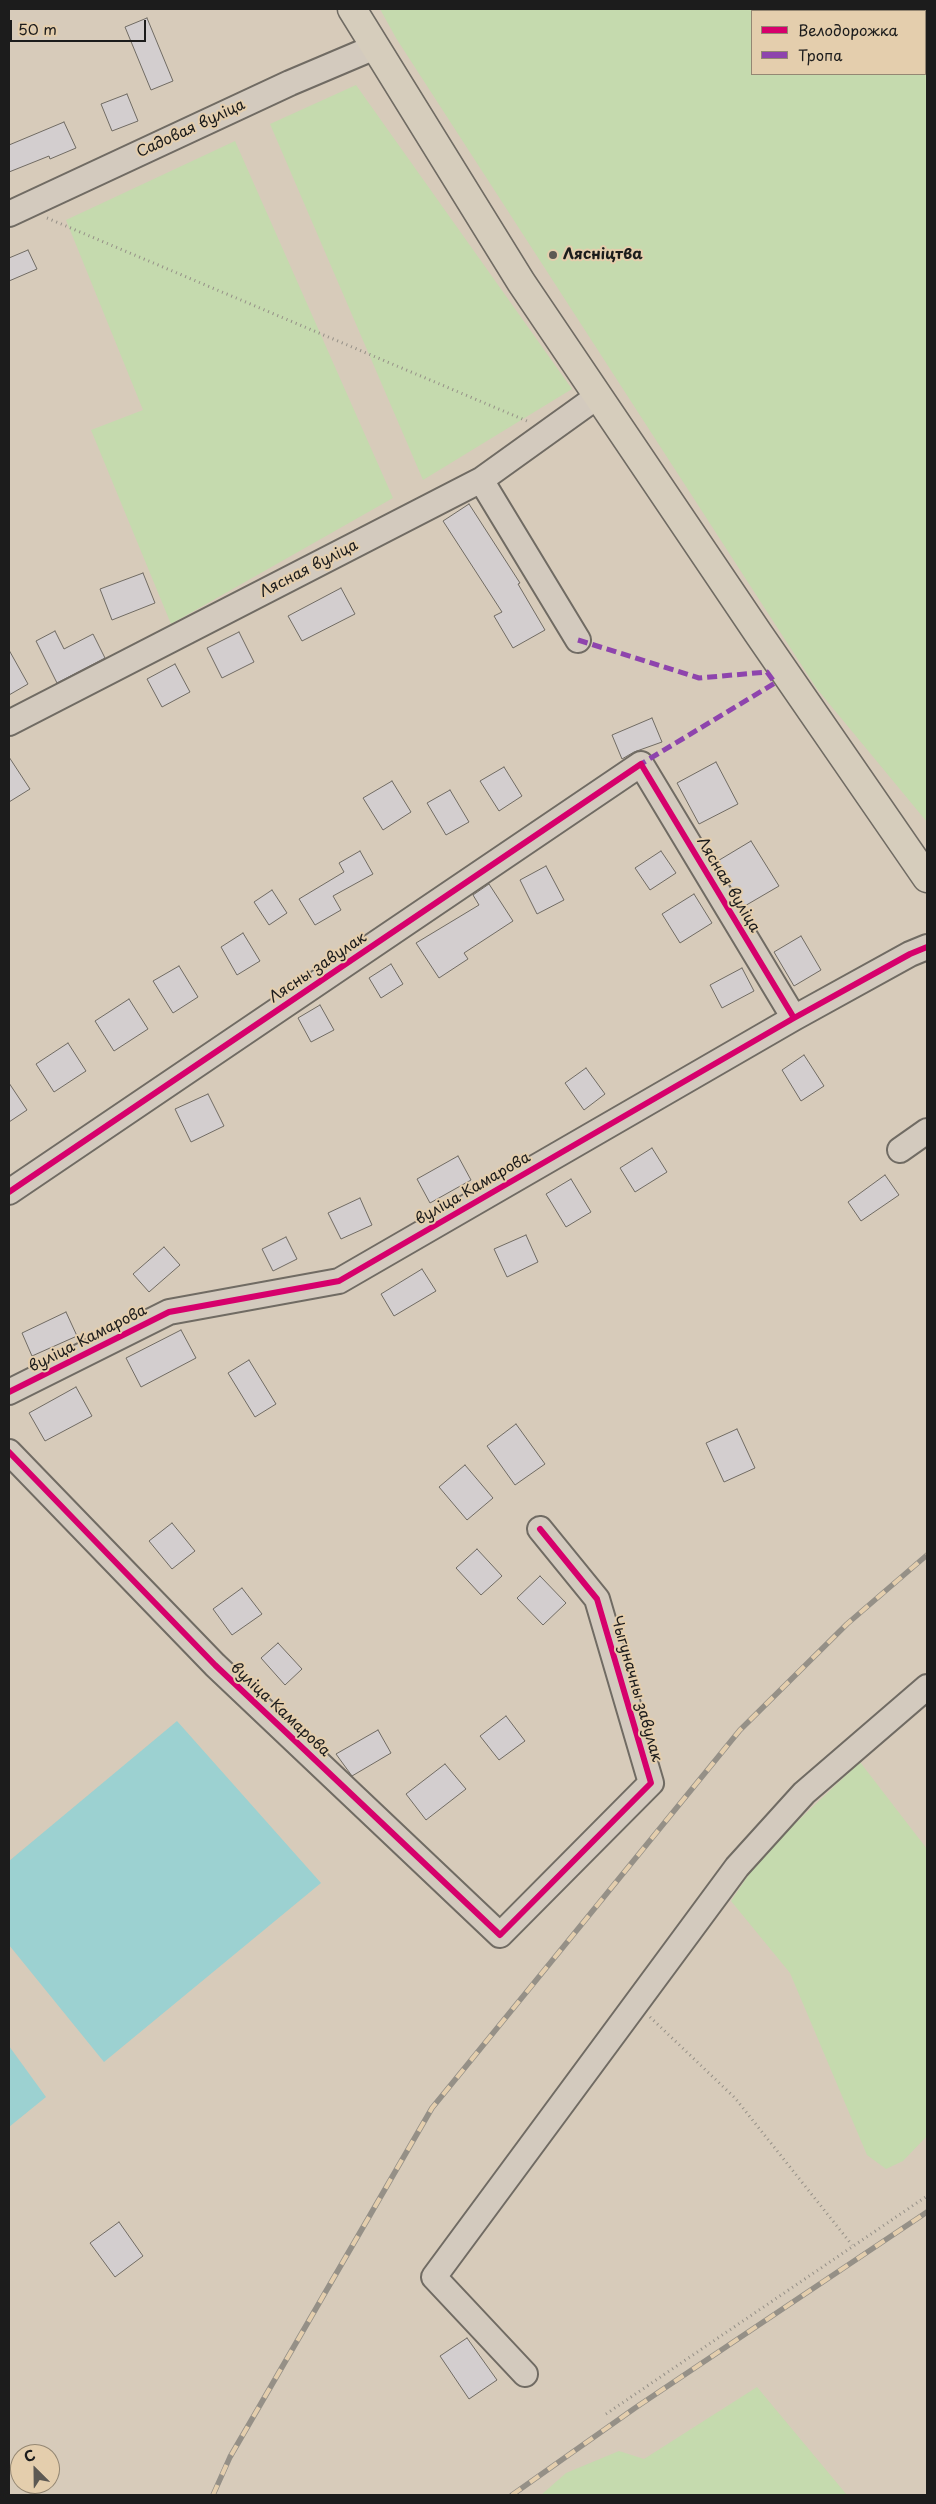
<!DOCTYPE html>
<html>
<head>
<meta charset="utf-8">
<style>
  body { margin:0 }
  #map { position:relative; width:936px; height:2504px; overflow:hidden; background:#d7cbba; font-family:"Playpen Sans",sans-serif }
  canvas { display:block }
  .frame { position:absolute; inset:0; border:10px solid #1c1c1c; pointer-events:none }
  .legend { position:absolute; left:751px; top:10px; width:175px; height:65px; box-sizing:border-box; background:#e4cead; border:1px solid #948773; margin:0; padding:6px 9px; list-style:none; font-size:15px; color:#1c1c1c }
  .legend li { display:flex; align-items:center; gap:10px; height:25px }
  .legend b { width:25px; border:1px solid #948773 }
  .north { position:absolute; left:10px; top:2444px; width:50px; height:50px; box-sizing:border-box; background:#e4cead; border:1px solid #948773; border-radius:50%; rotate:337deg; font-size:14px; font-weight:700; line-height:20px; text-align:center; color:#1c1c1c }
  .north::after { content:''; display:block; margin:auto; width:18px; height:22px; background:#5d5953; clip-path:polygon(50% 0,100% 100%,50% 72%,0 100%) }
  .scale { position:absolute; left:10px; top:20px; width:136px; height:22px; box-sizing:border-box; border:2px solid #1c1c1c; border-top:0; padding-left:6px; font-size:15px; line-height:18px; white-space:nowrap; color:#1c1c1c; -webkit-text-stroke:4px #e4cead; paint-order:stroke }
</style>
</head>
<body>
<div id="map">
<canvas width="936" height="2504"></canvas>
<div class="frame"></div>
<ul class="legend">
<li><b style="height:6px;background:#d6006c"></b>Велодорожка</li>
<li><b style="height:6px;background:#8e44ad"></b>Тропа</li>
</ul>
<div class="north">С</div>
<div class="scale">50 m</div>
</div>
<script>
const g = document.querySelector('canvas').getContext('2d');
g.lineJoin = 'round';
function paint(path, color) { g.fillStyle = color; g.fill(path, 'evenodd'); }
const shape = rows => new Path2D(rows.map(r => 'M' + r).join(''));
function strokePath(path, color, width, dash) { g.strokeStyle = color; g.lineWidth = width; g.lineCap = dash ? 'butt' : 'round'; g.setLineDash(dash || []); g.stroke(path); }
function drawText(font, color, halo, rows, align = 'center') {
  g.font = font + ' "Playpen Sans",sans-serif'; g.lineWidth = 4; g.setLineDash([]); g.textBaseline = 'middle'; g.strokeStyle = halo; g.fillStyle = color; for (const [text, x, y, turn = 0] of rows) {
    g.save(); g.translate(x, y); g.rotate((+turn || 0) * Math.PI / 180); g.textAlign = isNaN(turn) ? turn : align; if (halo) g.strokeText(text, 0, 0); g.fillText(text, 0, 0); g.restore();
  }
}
const green = shape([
  [380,9,927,9,927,822,817,689,396,38],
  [925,11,925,74,752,74,752,11],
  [356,85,572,389,423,480,270,124],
  [235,141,393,498,171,624,91,430,143,410,66,220],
  [860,1762,927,1849,927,2136,903,2161,886,2169,867,2155,790,1973,731,1901,761,1856],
  [757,2387,847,2495,541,2495,566,2473,619,2451,644,2459]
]);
const water = shape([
  [177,1721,321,1883,104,2062,9,1945,9,1861],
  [9,2046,46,2097,9,2127]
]);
const building = shape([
  [147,18,173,81,151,90,125,27,147,18],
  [127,94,138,121,112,131,101,104,127,94],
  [64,122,76,148,50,159,49,156,9,172,9,145,64,122],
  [28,250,37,269,9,281,9,258,28,250],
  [469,504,520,583,518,584,545,630,513,648,494,616,502,612,443,521,469,504],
  [143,573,155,603,112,620,100,589,143,573],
  [341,588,355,614,302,641,288,616,341,588],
  [55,631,64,649,93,634,105,658,57,683,36,641,55,631],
  [239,632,254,662,222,678,207,648,239,632],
  [9,650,28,684,9,695,9,650],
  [175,664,190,692,162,707,147,679,175,664],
  [652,718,662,742,634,752,622,759,612,735,652,718],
  [9,757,30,789,9,802,9,757],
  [716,762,738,804,699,824,677,783,716,762],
  [504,767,522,796,499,811,480,781,504,767],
  [392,781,411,812,383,830,363,798,392,781],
  [450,790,469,822,446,835,427,803,450,790],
  [751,841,779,886,743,907,716,862,751,841],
  [360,851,373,874,333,896,341,910,315,925,299,899,344,872,339,863,360,851],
  [661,851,676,873,650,890,635,868,661,851],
  [546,866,564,900,537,914,520,880,546,866],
  [489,884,513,921,464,953,468,959,439,978,416,943,479,905,473,895,489,884],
  [272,890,287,913,269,925,254,902,272,890],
  [694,894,712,923,680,943,662,914,694,894],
  [243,933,260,961,237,975,221,947,243,933],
  [801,936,821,970,794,986,774,952,801,936],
  [391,964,403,984,381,998,369,978,391,964],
  [179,966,198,997,173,1013,153,981,179,966],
  [742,968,754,991,722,1008,710,985,742,968],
  [129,999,148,1029,114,1051,95,1021,129,999],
  [320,1005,334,1030,311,1042,298,1018,320,1005],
  [68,1043,86,1071,54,1092,36,1064,68,1043],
  [804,1055,824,1086,801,1101,782,1070,804,1055],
  [586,1068,605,1094,584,1110,565,1083,586,1068],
  [9,1083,27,1110,9,1122,9,1083],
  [208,1094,224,1126,191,1142,175,1109,208,1094],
  [652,1148,667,1172,635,1192,620,1168,652,1148],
  [458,1156,471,1180,430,1203,417,1179,458,1156],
  [885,1175,899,1195,861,1221,848,1202,885,1175],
  [571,1179,591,1212,566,1227,546,1194,571,1179],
  [360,1198,372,1225,341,1239,328,1213,360,1198],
  [526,1235,538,1262,507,1277,494,1249,526,1235],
  [286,1237,297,1259,273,1271,262,1249,286,1237],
  [164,1247,180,1265,149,1292,133,1274,164,1247],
  [422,1269,436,1291,394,1316,381,1294,422,1269],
  [66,1312,77,1336,32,1356,22,1333,66,1312],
  [181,1330,196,1358,141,1387,126,1358,181,1330],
  [249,1360,276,1404,255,1417,228,1373,249,1360],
  [76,1387,92,1416,45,1441,29,1413,76,1387],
  [516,1424,545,1464,515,1485,487,1446,516,1424],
  [737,1429,755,1468,724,1482,706,1443,737,1429],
  [465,1465,493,1498,467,1520,439,1487,465,1465],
  [172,1523,195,1551,172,1569,149,1541,172,1523],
  [477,1549,502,1576,481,1595,456,1568,477,1549],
  [540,1576,566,1603,543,1625,517,1598,540,1576],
  [242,1588,262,1614,232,1635,213,1609,242,1588],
  [278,1643,302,1669,285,1685,261,1658,278,1643],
  [506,1716,525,1741,499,1760,480,1736,506,1716],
  [378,1730,391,1753,352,1776,336,1754,378,1730],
  [445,1764,466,1789,426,1820,406,1794,445,1764],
  [119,2222,143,2256,115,2277,90,2243,119,2222],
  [467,2338,497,2380,469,2399,440,2356,467,2338]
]);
const path = shape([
  [47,218,527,421],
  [650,2017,735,2098,852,2245],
  [606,2414,927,2196]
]);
const minor = shape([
  [9,214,290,83,375,47],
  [481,480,578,640],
  [9,723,481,480,598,396],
  [900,1150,927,1131],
  [9,1192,641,764,794,1018],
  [9,1392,169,1312,339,1281,794,1018,910,954,927,947],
  [9,1452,215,1665,500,1935,651,1783,597,1599,540,1529],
  [525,2374,434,2277,737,1867,804,1793,927,1687]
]);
const major = shape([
  [352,9,521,282,758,633,927,878]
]);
const rail = shape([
  [213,2495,230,2457,432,2108,740,1730,847,1624,927,1555],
  [512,2495,635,2408,927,2212]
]);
const quiet = shape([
  [578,640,699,678,767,672,775,683,641,764]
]);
const cycleway = shape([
  [9,1192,641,764,794,1018],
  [9,1392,169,1312,339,1281,794,1018,910,954,927,947],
  [9,1452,215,1665,500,1935,651,1783,597,1599,540,1529]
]);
const markers = [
  [553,255,5,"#5d5953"]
];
const streetNames = [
  ["Садовая вуліца",191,129,-25],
  ["Лясная вуліца",309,569,-27],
  ["Лясная вуліца",728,885,59],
  ["Лясны завулак",318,968,-34],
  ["вуліца Камарова",473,1189,-30],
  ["вуліца Камарова",88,1339,-27],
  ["Чыгуначны завулак",636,1689,74],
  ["вуліца Камарова",280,1710,43]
];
const poiNames = [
  ["Лясніцтва",563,255]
];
paint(green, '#c5daae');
paint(water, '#9cd1d1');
paint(building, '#d3cecf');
strokePath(building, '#706b63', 1);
strokePath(minor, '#706b63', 28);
strokePath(major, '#706b63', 31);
strokePath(path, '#959087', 3, [1, 4]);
strokePath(minor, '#d3cabe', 24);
strokePath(major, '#d6cdbc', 28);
strokePath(rail, '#959087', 5.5);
strokePath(rail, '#e4cead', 4, [11]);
strokePath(quiet, '#8e44ad', 5, [10, 5]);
strokePath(cycleway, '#d6006c', 6);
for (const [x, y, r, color] of markers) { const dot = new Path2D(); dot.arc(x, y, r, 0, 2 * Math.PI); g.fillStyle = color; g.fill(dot); strokePath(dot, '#e4cead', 2); }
drawText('15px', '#1c1c1c', '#e4cead', streetNames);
drawText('bold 15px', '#1c1c1c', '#e4cead', poiNames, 'left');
</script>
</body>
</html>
